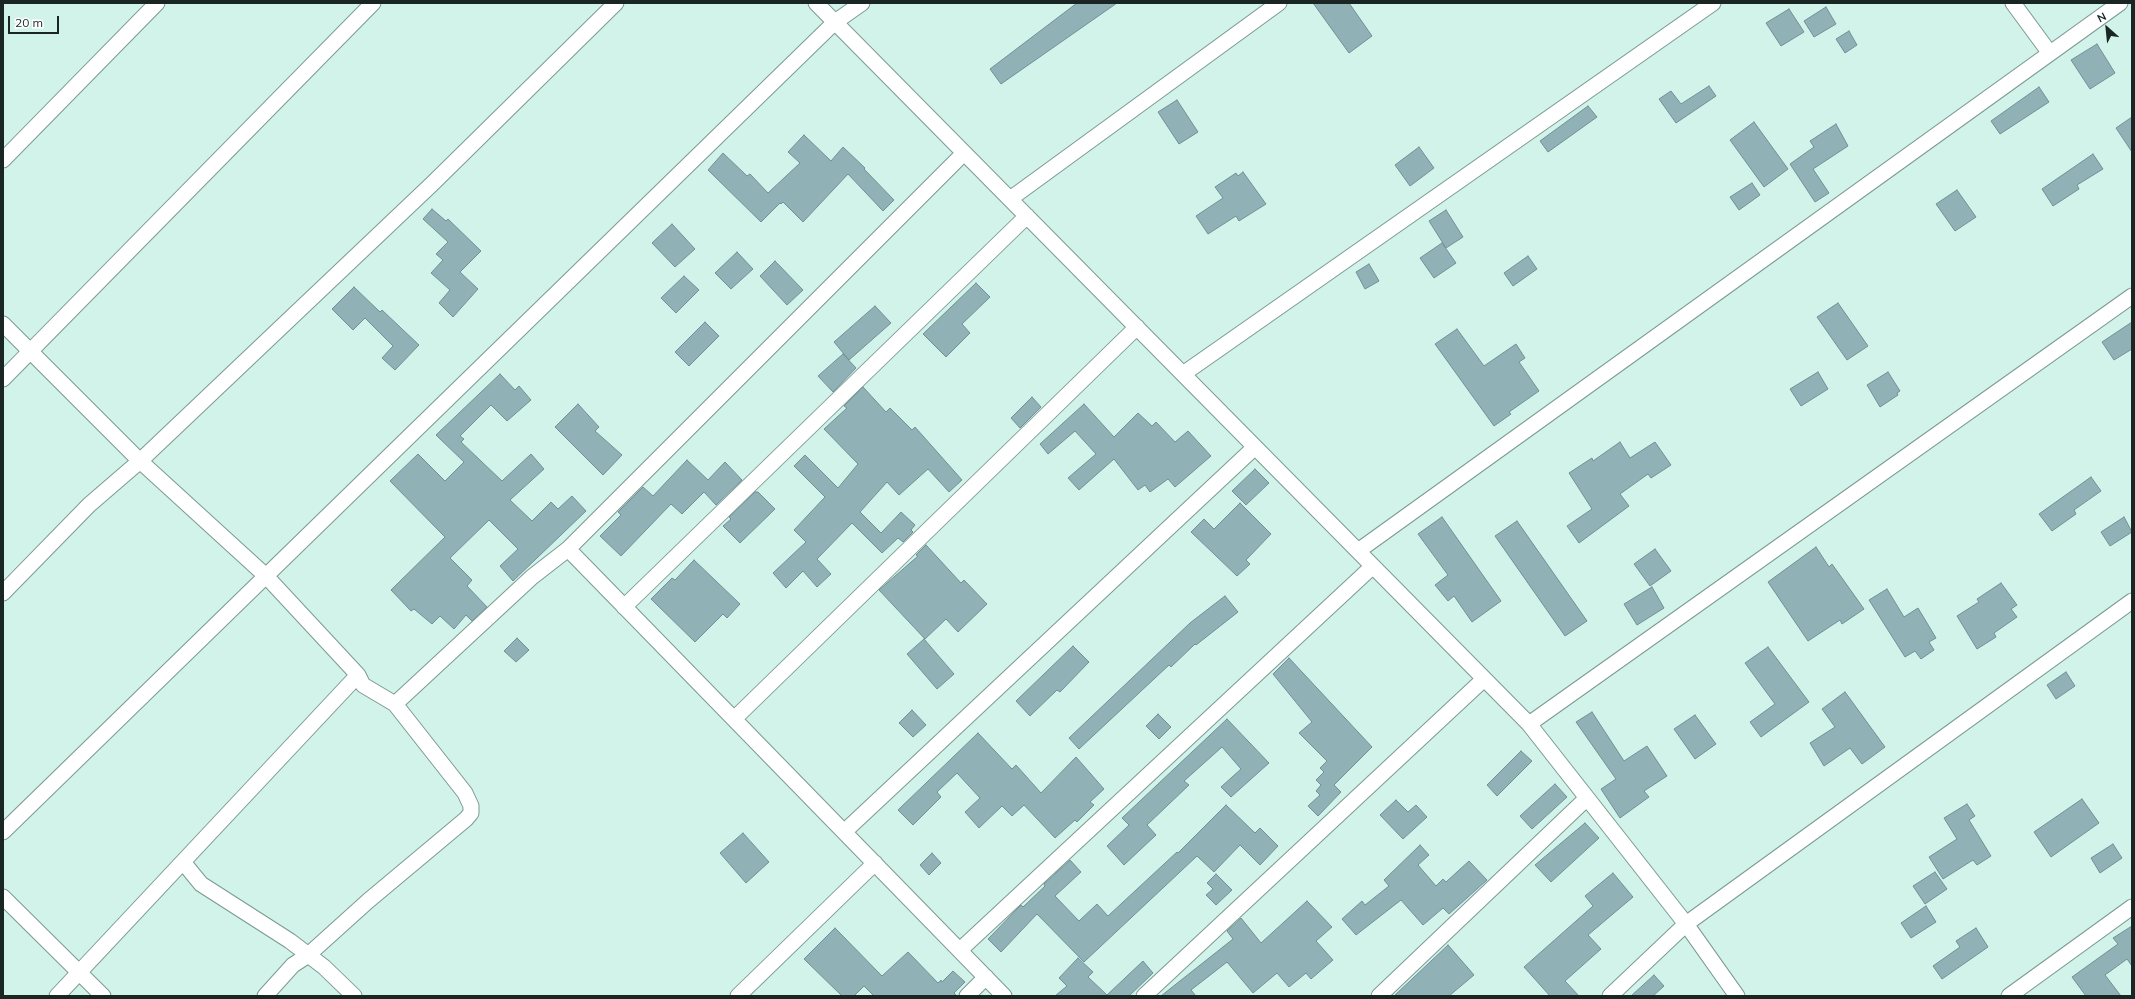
<!DOCTYPE html>
<html>
<head>
<meta charset="utf-8">
<style>
  body { margin:0 }
  #map { position:relative; width:2135px; height:999px; overflow:hidden; background:#d2f3ea; font-family:Mulish,sans-serif }
  canvas { display:block }
  .frame { position:absolute; inset:0; border:4px solid #192623; pointer-events:none }
  .north { position:absolute; left:2087px; top:8px; width:40px; height:40px; -webkit-text-stroke:3px #fff; paint-order:stroke; rotate:333deg; font-size:11px; font-weight:700; line-height:16px; text-align:center; color:#192623 }
  .north::after { content:''; display:block; margin:auto; width:14px; height:18px; background:#192623; clip-path:polygon(50% 0,100% 100%,50% 72%,0 100%) }
  .scale { position:absolute; left:8px; top:16px; width:51px; height:18px; box-sizing:border-box; border:2px solid #192623; border-top:0; padding-left:5px; font-size:12px; line-height:14px; white-space:nowrap; color:#192623; -webkit-text-stroke:3px #fff; paint-order:stroke }
</style>
</head>
<body>
<div id="map">
<canvas width="2135" height="999"></canvas>
<div class="frame"></div>
<div class="north">N</div>
<div class="scale">20 m</div>
</div>
<script>
const g = document.querySelector('canvas').getContext('2d');
g.lineJoin = 'round';
function paint(path, color) { g.fillStyle = color; g.fill(path, 'evenodd'); }
const shape = rows => new Path2D(rows.map(r => 'M' + r).join(''));
function strokePath(path, color, width, dash) { g.strokeStyle = color; g.lineWidth = width; g.lineCap = dash ? 'butt' : 'round'; g.setLineDash(dash || []); g.stroke(path); }
const building = shape([
  [1077,3,1117,3,1001,84,990,69,1077,3],
  [1313,3,1349,3,1372,36,1349,53,1313,3],
  [1826,7,1836,24,1814,37,1804,21,1826,7],
  [1789,9,1804,32,1781,46,1766,23,1789,9],
  [1849,31,1857,45,1845,53,1836,39,1849,31],
  [2097,44,2115,73,2090,89,2071,60,2097,44],
  [1709,86,1716,96,1676,123,1659,99,1671,91,1681,104,1709,86],
  [2039,87,2049,102,2000,134,1991,121,2039,87],
  [1177,100,1198,132,1179,144,1158,112,1177,100],
  [1588,106,1597,117,1548,152,1540,141,1588,106],
  [2132,117,2132,152,2116,128,2132,117],
  [1754,122,1788,169,1764,187,1730,140,1754,122],
  [1836,124,1848,146,1813,169,1829,193,1815,202,1790,164,1814,147,1810,141,1836,124],
  [804,135,831,161,843,147,865,168,864,169,894,200,883,211,848,174,803,222,783,202,781,204,780,203,761,222,708,170,723,153,747,176,750,174,768,193,800,163,788,152,804,135],
  [1419,147,1434,168,1410,186,1395,165,1419,147],
  [2093,154,2103,169,2077,185,2079,189,2053,206,2042,189,2093,154],
  [1243,172,1266,204,1239,221,1236,216,1208,234,1196,216,1223,198,1215,187,1236,173,1238,176,1243,172],
  [1752,183,1760,195,1739,210,1730,197,1752,183],
  [1957,190,1976,217,1955,231,1936,204,1957,190],
  [432,209,446,221,448,219,481,251,460,272,478,289,453,317,439,303,450,290,431,273,443,260,436,254,448,242,423,219,432,209],
  [1446,210,1463,237,1446,248,1429,221,1446,210],
  [672,224,695,249,675,267,652,243,672,224],
  [1442,243,1456,263,1434,278,1420,258,1442,243],
  [737,252,753,269,731,289,715,273,737,252],
  [1528,256,1537,269,1513,286,1504,273,1528,256],
  [775,261,803,290,787,305,760,276,775,261],
  [1369,264,1379,281,1365,289,1356,272,1369,264],
  [684,276,699,290,676,313,661,298,684,276],
  [976,283,990,297,962,324,970,333,946,357,923,334,976,283],
  [354,287,380,312,382,310,419,345,395,370,382,358,393,346,365,318,353,330,332,309,354,287],
  [1838,303,1868,346,1847,360,1817,317,1838,303],
  [875,306,891,323,849,360,834,342,875,306],
  [705,322,719,336,689,366,675,352,705,322],
  [2132,322,2132,349,2114,360,2102,342,2132,322],
  [1457,329,1484,366,1516,344,1525,358,1519,362,1539,391,1509,412,1511,414,1494,426,1435,344,1457,329],
  [843,354,856,368,833,392,818,376,843,354],
  [1818,372,1828,389,1801,406,1790,389,1818,372],
  [1888,372,1900,391,1897,393,1898,395,1880,407,1867,385,1888,372],
  [500,374,515,390,519,386,531,400,507,421,491,405,460,436,464,439,461,442,502,481,531,454,544,469,510,500,532,521,551,502,558,509,572,496,586,511,513,581,500,566,518,549,489,520,450,558,472,580,467,586,487,607,472,621,466,615,454,629,440,616,432,624,414,609,411,611,391,590,445,537,390,481,418,454,445,481,464,462,436,435,500,374],
  [863,387,886,412,890,408,912,430,915,427,962,480,949,492,928,469,899,495,887,482,860,512,881,533,901,512,915,525,911,530,913,532,903,542,898,538,882,553,852,523,817,559,831,574,817,587,803,571,786,588,773,573,806,542,794,530,825,497,794,466,805,455,838,488,858,464,824,429,847,408,844,406,863,387],
  [1032,397,1041,407,1020,428,1011,418,1032,397],
  [578,404,599,427,595,431,622,455,603,475,555,427,578,404],
  [1084,404,1114,437,1138,413,1152,426,1156,422,1175,442,1188,431,1211,456,1175,487,1168,479,1150,492,1145,485,1138,490,1114,459,1079,490,1068,478,1096,454,1075,431,1048,454,1040,444,1084,404],
  [1620,442,1630,458,1655,442,1671,465,1651,478,1648,474,1620,494,1629,506,1579,543,1567,526,1592,509,1569,473,1592,458,1593,461,1620,442],
  [687,460,708,480,725,462,742,480,716,505,704,492,682,514,671,504,621,556,600,536,621,515,618,512,643,487,653,496,687,460],
  [1255,469,1269,483,1246,505,1232,491,1255,469],
  [2091,477,2101,491,2074,510,2076,514,2052,531,2039,514,2091,477],
  [755,492,758,492,775,509,740,543,723,526,731,519,729,517,755,492],
  [1240,503,1271,534,1246,560,1250,564,1237,576,1191,532,1204,519,1214,529,1240,503],
  [1442,517,1501,601,1472,622,1454,596,1448,601,1435,585,1448,575,1418,534,1442,517],
  [2124,517,2132,532,2110,546,2101,532,2124,517],
  [1517,521,1587,621,1565,636,1495,536,1517,521],
  [926,545,961,583,964,580,987,604,958,632,946,619,925,639,879,590,918,556,916,555,926,545],
  [1816,547,1829,567,1832,564,1864,609,1842,624,1840,620,1808,641,1768,582,1816,547],
  [1655,549,1671,571,1650,586,1634,564,1655,549],
  [694,560,740,604,727,618,723,614,695,642,651,599,672,578,675,580,694,560],
  [2001,583,2017,605,2011,609,2017,617,1994,633,1996,637,1977,649,1957,616,1979,602,1977,599,2001,583],
  [1652,587,1664,608,1637,625,1624,604,1652,587],
  [1887,589,1904,617,1918,608,1936,638,1929,642,1934,650,1921,659,1915,651,1905,657,1869,600,1887,589],
  [1225,596,1238,612,1196,645,1195,644,1171,667,1169,665,1079,749,1069,738,1190,623,1225,596],
  [517,638,529,650,516,662,504,651,517,638],
  [924,639,954,674,937,689,907,654,924,639],
  [1073,646,1089,662,1060,692,1057,690,1030,716,1016,701,1073,646],
  [1768,647,1809,702,1761,737,1750,722,1775,704,1745,663,1768,647],
  [1289,658,1372,747,1334,785,1341,792,1318,816,1308,806,1320,795,1316,791,1321,785,1316,780,1324,772,1320,768,1327,761,1299,733,1312,722,1273,674,1289,658],
  [2066,672,2075,686,2056,699,2047,685,2066,672],
  [1845,692,1885,747,1862,764,1850,748,1824,766,1810,743,1835,727,1822,709,1845,692],
  [912,710,926,725,913,737,899,723,912,710],
  [1592,712,1624,761,1647,746,1667,776,1644,791,1649,797,1620,818,1601,789,1616,779,1576,722,1592,712],
  [1158,714,1171,727,1159,739,1146,726,1158,714],
  [1695,715,1716,744,1695,759,1674,729,1695,715],
  [1227,719,1269,763,1231,797,1221,787,1241,769,1222,747,1184,781,1189,785,1147,825,1156,835,1124,865,1107,846,1129,825,1122,818,1227,719],
  [978,733,1012,769,1016,765,1041,793,1076,757,1104,789,1090,802,1094,805,1077,822,1075,820,1055,838,1024,805,1012,816,1002,806,979,828,965,812,980,798,957,773,937,792,941,797,913,825,898,810,978,733],
  [1521,751,1532,761,1497,796,1487,785,1521,751],
  [1555,784,1567,797,1532,829,1520,816,1555,784],
  [2082,799,2099,823,2051,857,2034,832,2082,799],
  [1396,800,1408,812,1416,805,1427,817,1403,839,1380,815,1396,800],
  [1967,804,1975,816,1969,820,1991,856,1977,865,1973,860,1943,879,1929,857,1957,839,1944,818,1967,804],
  [1226,805,1255,833,1260,828,1278,846,1260,865,1240,845,1214,872,1197,856,1084,962,1037,914,1001,952,988,939,1021,905,1023,907,1045,886,1044,884,1070,860,1081,872,1055,896,1079,921,1097,904,1108,916,1177,852,1178,853,1226,805],
  [1585,823,1599,838,1551,882,1535,865,1585,823],
  [743,833,769,862,746,883,720,853,743,833],
  [2113,844,2122,858,2100,873,2091,858,2113,844],
  [1420,845,1429,855,1418,865,1436,886,1443,879,1446,882,1469,861,1487,880,1449,914,1443,908,1423,925,1401,900,1356,935,1342,919,1362,901,1365,905,1389,886,1384,880,1420,845],
  [932,853,941,863,929,875,920,865,932,853],
  [1935,872,1947,889,1925,904,1913,886,1935,872],
  [1613,873,1633,897,1588,935,1601,949,1565,981,1579,996,1550,996,1524,967,1593,906,1585,896,1613,873],
  [1216,874,1232,890,1216,905,1206,895,1213,889,1207,883,1216,874],
  [1307,901,1332,927,1316,941,1333,960,1311,979,1306,973,1289,987,1277,973,1253,993,1227,962,1191,990,1196,996,1161,996,1233,939,1227,931,1241,918,1261,943,1307,901],
  [1926,906,1936,922,1911,938,1901,923,1926,906],
  [2132,926,2132,966,2127,959,2105,975,2121,996,2086,996,2072,977,2118,944,2113,938,2132,926],
  [835,928,882,976,908,952,938,983,941,980,942,982,953,971,965,982,954,993,957,996,874,996,864,986,854,996,842,996,804,959,835,928],
  [1976,928,1988,947,1942,979,1933,966,1960,947,1956,941,1976,928],
  [1448,945,1474,975,1449,996,1394,996,1448,945],
  [1078,958,1093,972,1088,977,1107,995,1143,961,1153,973,1129,996,1055,996,1067,986,1059,978,1078,958],
  [1654,975,1664,986,1653,996,1631,996,1654,975]
]);
const street = shape([
  [816,3,1529,724,1686,924,1737,996],
  [2013,3,2049,52],
  [3,160,157,3],
  [1010,199,1279,3],
  [3,324,140,461,266,576,358,675,363,685,395,704,465,793,471,806,471,813,466,819,368,901,307,956,293,965,265,996],
  [1183,374,1713,3],
  [3,379,373,3],
  [568,549,1004,996],
  [1358,551,2120,3],
  [3,593,89,505,140,461,432,184,616,3],
  [624,607,1027,216],
  [395,704,532,577,568,549,964,153],
  [734,719,1137,327],
  [1529,724,2132,296],
  [3,832,835,22,862,3],
  [844,832,1255,447],
  [183,862,201,884,290,941,324,967,354,996],
  [3,897,103,996],
  [960,950,1373,566],
  [57,996,358,675],
  [738,996,875,863],
  [967,996,986,977],
  [1144,996,1484,679],
  [1379,996,1587,798],
  [1610,996,1686,924,2132,601],
  [2009,996,2132,907]
]);
paint(building, '#90b1b6');
strokePath(building, '#709095', 1);
strokePath(street, '#7b9a92', 17);
strokePath(street, '#fff', 15);
</script>
</body>
</html>
